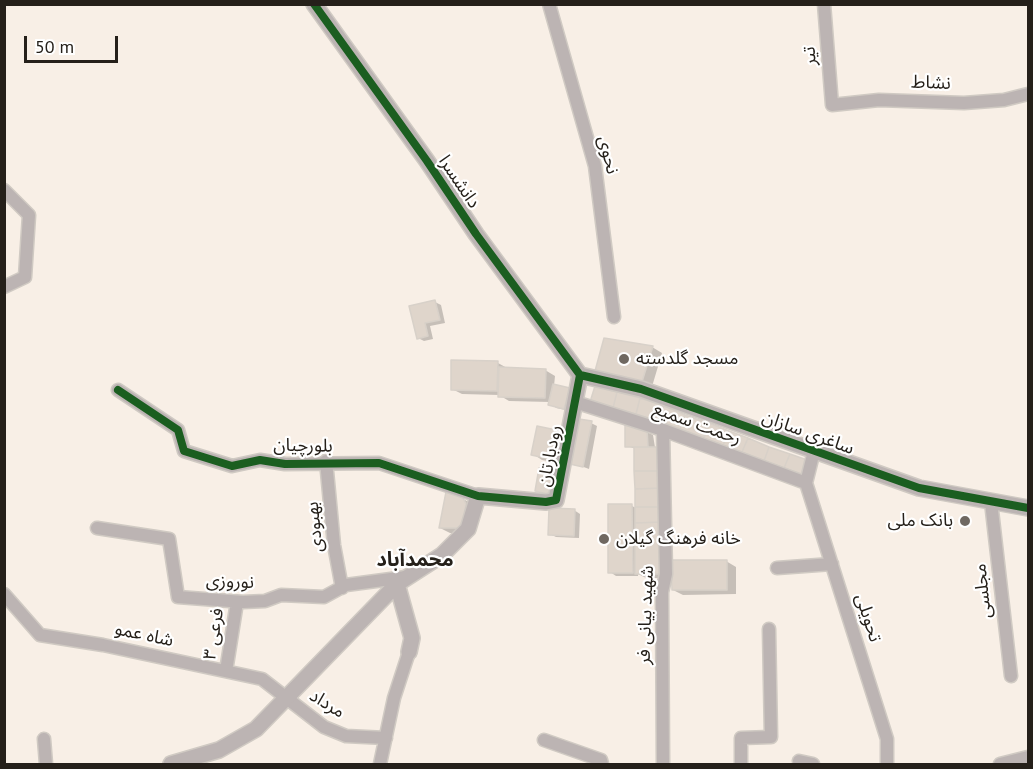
<!DOCTYPE html>
<html>
<head>
<meta charset="utf-8">
<style>
  body { margin:0 }
  #map { position:relative; width:1033px; height:769px; overflow:hidden; background:#f8efe6; font-family:"PT Sans",sans-serif }
  canvas { display:block }
  .frame { position:absolute; inset:0; border:6px solid #25201a; pointer-events:none }
  .scale { position:absolute; left:24px; top:36px; width:94px; height:27px; box-sizing:border-box; border:3px solid #25201a; border-top:0; padding-left:8px; font-size:18px; line-height:21px; white-space:nowrap; color:#25201a; -webkit-text-stroke:4px #fff; paint-order:stroke }
</style>
</head>
<body>
<div id="map">
<canvas width="1033" height="769"></canvas>
<div class="frame"></div>
<div class="scale">50 m</div>
</div>
<script>
const g = document.querySelector('canvas').getContext('2d');
g.lineJoin = 'round';
function paint(path, color) { g.fillStyle = color; g.fill(path, 'evenodd'); }
const shape = rows => new Path2D(rows.map(r => 'M' + r).join(''));
function strokePath(path, color, width, dash) { g.strokeStyle = color; g.lineWidth = width; g.lineCap = dash ? 'butt' : 'round'; g.setLineDash(dash || []); g.stroke(path); }
function drawText(font, color, halo, rows, align = 'center') {
  g.font = font + ' "PT Sans","Noto Sans Arabic",sans-serif'; g.lineWidth = 4.5; g.setLineDash([]); g.textBaseline = 'middle'; g.strokeStyle = halo; g.fillStyle = color; for (const [text, x, y, turn = 0] of rows) {
    g.save(); g.translate(x, y); g.rotate((+turn || 0) * Math.PI / 180); g.textAlign = isNaN(turn) ? turn : align; if (halo) g.strokeText(text, 0, 0); g.fillText(text, 0, 0); g.restore();
  }
}
const shadow = shape([
  [435,302,441,305,445,323,430,326,433,339,424,341,418,338],
  [652,347,662,353,651,390,597,370],
  [498,363,507,368,545,370,555,376,554,386,575,393,570,411,556,408,550,402,509,401,499,395,462,394,452,389],
  [640,414,707,425,811,478,647,419],
  [591,423,597,426,589,469,570,462,570,465,542,460,533,454,566,434],
  [647,432,653,435,668,527,671,529,672,562,726,561,736,567,736,594,683,595,673,590,673,578,646,578,638,574,638,576,616,576,610,572,632,506,636,508,636,449,627,446],
  [461,498,471,503,472,533,450,533,440,528],
  [574,510,580,514,579,538,556,537,550,534]
]);
const building = shape([
  [435,300,440,320,425,323,428,336,417,339,409,306,435,300],
  [604,338,653,346,641,385,595,371,604,338],
  [451,360,498,361,497,391,451,390,451,360],
  [499,367,546,369,545,398,498,397,499,367],
  [553,384,570,388,564,409,548,405,553,384],
  [595,386,617,392,613,408,590,402,595,386],
  [617,392,640,398,636,414,613,408,617,392],
  [640,398,664,406,658,421,636,414,640,398],
  [664,406,685,415,680,429,658,421,664,406],
  [685,415,708,423,703,437,680,429,685,415],
  [579,419,592,421,583,467,570,464,579,419],
  [709,423,729,431,723,445,704,438,709,423],
  [625,425,647,430,648,447,625,447,625,425],
  [537,426,566,432,560,461,531,455,537,426],
  [729,431,748,438,742,452,723,445,729,431],
  [748,438,769,447,764,461,742,452,748,438],
  [634,447,662,447,662,471,634,471,634,447],
  [769,447,790,454,784,468,764,461,769,447],
  [790,454,810,461,805,475,784,468,790,454],
  [539,468,556,472,551,495,535,491,539,468],
  [634,471,662,471,662,488,635,489,634,471],
  [662,488,662,507,635,507,635,489,662,488],
  [446,492,462,496,466,504,462,528,439,528,446,492],
  [608,504,632,504,633,573,608,573,608,504],
  [635,507,662,507,662,522,635,523,635,507],
  [549,508,575,509,574,536,548,535,549,508],
  [662,522,663,574,635,574,635,523,662,522],
  [671,560,727,560,727,590,672,590,671,560]
]);
const minor = shape([
  [549,4,595,166,614,317],
  [824,4,832,105,879,100,964,103,1004,100,1028,94],
  [4,190,29,215,25,277,4,287],
  [118,390,178,430,184,451,232,466,260,460,285,464,379,463,478,496],
  [575,402,663,430,806,483],
  [326,461,334,545,342,588],
  [806,483,887,739,887,764],
  [806,483,814,451],
  [991,502,1011,676],
  [97,528,169,539,178,597,243,602,265,601,281,595,324,597,346,585,406,577],
  [777,568,832,564],
  [4,594,40,635,103,645,262,679,324,727,346,736,386,738],
  [226,671,237,602],
  [44,739,46,764],
  [544,740,601,760,602,764],
  [799,761,813,764],
  [380,764,394,698,409,652],
  [663,764,662,592,666,574,663,430],
  [741,764,741,738,771,737,769,629],
  [1000,764,1028,757]
]);
const tertiary = shape([
  [314,4,427,161,476,234,580,375],
  [580,375,641,389,919,488,1028,508],
  [397,584,412,638,409,652],
  [171,764,219,750,256,729,397,584,442,555,468,529,478,496,546,502,556,500,580,375]
]);
const cycleway = shape([
  [314,4,427,161,476,234,580,375],
  [580,375,641,389,919,488,1028,508],
  [118,390,178,430,184,451,232,466,260,460,285,464,379,463,478,496,546,502,556,500,580,375]
]);
const markers = [
  [624,359,6,"#6f6861"],
  [965,521,6,"#6f6861"],
  [604,539,6,"#6f6861"]
];
const streetNames = [
  ["تیر",810,56,-94],
  ["نشاط",931,83,2],
  ["نحوی",608,155,76],
  ["دانشسرا",459,182,56],
  ["رحمت سمیع",697,424,20],
  ["ساغری سازان",808,433,20],
  ["بلورچیان",303,446,1],
  ["رودبارتان",550,456,-79],
  ["بهبودی",315,527,-96],
  ["نوروزی",230,582,2],
  ["مجلسی",983,591,-96],
  ["شهید بیانی فر",646,615,-88],
  ["تحویلی",868,618,72],
  ["فرعی ۳",214,634,-81],
  ["شاه عمو",144,635,12],
  ["مرداد",327,704,32]
];
const poiNames = [
  ["مسجد گلدسته",636,359],
  ["بانک ملی",953,521,"right"],
  ["خانه فرهنگ گیلان",616,539]
];
const neighbourhoodNames = [
  ["محمدآباد",415,560]
];
paint(shadow, '#0003');
paint(building, '#dfd5cb');
strokePath(building, '#d8d1c9', 1.5);
strokePath(minor, '#d0cac3', 15);
strokePath(tertiary, '#d0cac3', 18);
strokePath(minor, '#bcb4b3', 12);
strokePath(tertiary, '#bcb4b3', 15);
strokePath(cycleway, '#1b5e20', 8);
for (const [x, y, r, color] of markers) { const dot = new Path2D(); dot.arc(x, y, r, 0, 2 * Math.PI); g.fillStyle = color; g.fill(dot); strokePath(dot, '#fff', 2); }
drawText('18px', '#25201a', '#fff', streetNames);
drawText('18px', '#25201a', '#fff', poiNames, 'left');
drawText('bold 20px', '#25201a', '#fff', neighbourhoodNames);
</script>
</body>
</html>
